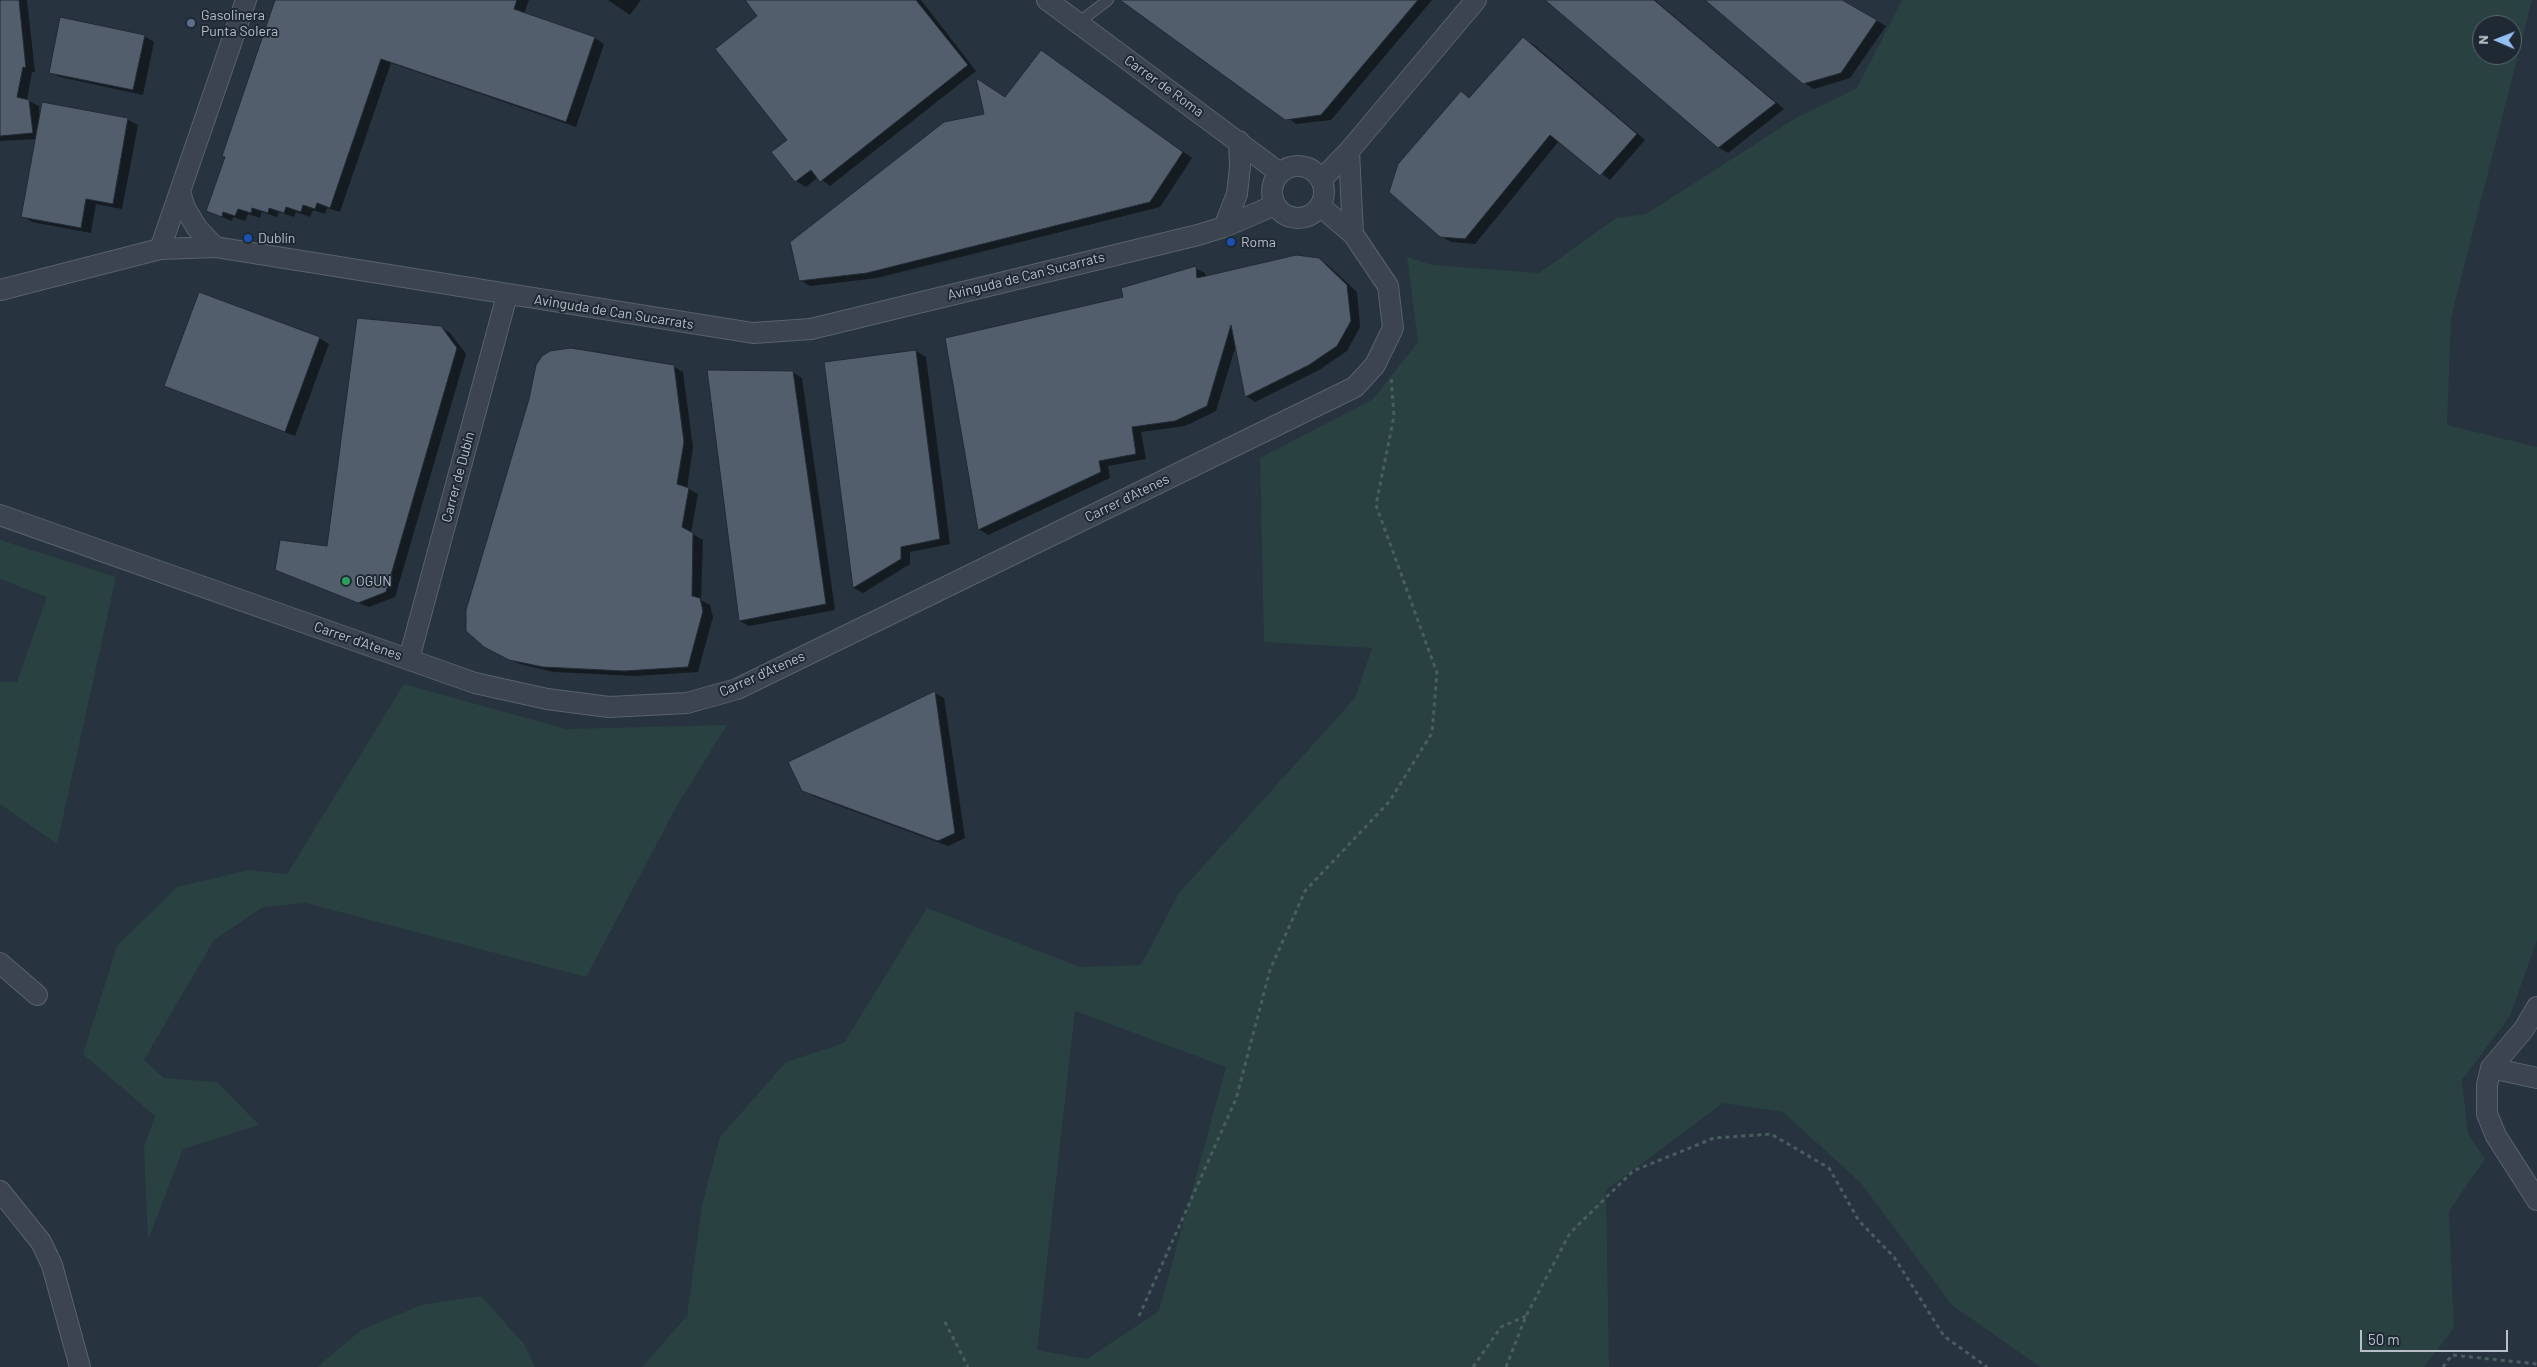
<!DOCTYPE html>
<html>
<head>
<meta charset="utf-8">
<style>
  body { margin:0 }
  #map { position:relative; width:2537px; height:1367px; overflow:hidden; background:#27333f; font-family:Barlow,sans-serif }
  canvas { display:block }
  .north { position:absolute; left:2472px; top:15px; width:50px; height:50px; box-sizing:border-box; background:#1f2934; border:1px solid #5c6570; border-radius:50%; rotate:271deg; font-size:14px; font-weight:700; line-height:20px; text-align:center; color:#b7bfc9 }
  .north::after { content:''; display:block; margin:auto; width:18px; height:22px; background:#93bff3; clip-path:polygon(50% 0,100% 100%,50% 72%,0 100%) }
  .scale { position:absolute; left:2360px; top:1330px; width:148px; height:22px; box-sizing:border-box; border:2px solid #b7bfc9; border-top:0; padding-left:6px; font-size:15px; line-height:18px; white-space:nowrap; color:#b7bfc9; -webkit-text-stroke:4px #1f2934; paint-order:stroke }
</style>
</head>
<body>
<div id="map">
<canvas width="2537" height="1367"></canvas>
<div class="north">N</div>
<div class="scale">50 m</div>
</div>
<script>
const g = document.querySelector('canvas').getContext('2d');
g.lineJoin = 'round';
function paint(path, color) { g.fillStyle = color; g.fill(path, 'evenodd'); }
const shape = rows => new Path2D(rows.map(r => 'M' + r).join(''));
function strokePath(path, color, width, dash) { g.strokeStyle = color; g.lineWidth = width; g.lineCap = dash ? 'butt' : 'round'; g.setLineDash(dash || []); g.stroke(path); }
function drawText(font, color, halo, rows, align = 'center') {
  g.font = font + ' Barlow,sans-serif'; g.lineWidth = 4; g.setLineDash([]); g.textBaseline = 'middle'; g.strokeStyle = halo; g.fillStyle = color; for (const [text, x, y, turn = 0] of rows) {
    g.save(); g.translate(x, y); g.rotate((+turn || 0) * Math.PI / 180); g.textAlign = isNaN(turn) ? turn : align; if (halo) g.strokeText(text, 0, 0); g.fillText(text, 0, 0); g.restore();
  }
}
const green = shape([
  [1902,0,2532,0,2451,318,2447,425,2537,447,2537,940,2510,1016,2462,1080,2468,1134,2485,1159,2449,1211,2454,1328,2424,1367,2040,1367,1952,1305,1861,1183,1783,1112,1723,1103,1606,1190,1609,1367,642,1367,687,1316,702,1205,720,1137,786,1062,844,1043,927,908,1080,967,1141,965,1179,893,1355,698,1372,648,1264,642,1260,458,1373,399,1418,342,1407,257,1432,265,1539,273,1616,218,1646,214,1796,118,1857,88],
  [2482,25,2512,25,2512,55,2482,55],
  [1075,1011,1226,1067,1159,1311,1087,1359,1037,1350],
  [0,540,116,577,57,844,0,804,0,682,17,682,47,597,0,579],
  [404,684,566,729,727,725,679,802,586,977,306,903,263,907,214,940,144,1060,164,1078,217,1082,259,1125,183,1149,148,1240,144,1147,155,1116,83,1054,117,946,177,887,249,870,287,874],
  [481,1296,524,1344,535,1367,317,1367,361,1330,421,1305]
]);
const shadow = shape([
  [0,0,27,0,35,72,32,72,27,100,39,106,40,119,43,104,128,120,138,125,122,209,96,204,91,233,32,222,23,216,37,139,0,141],
  [277,0,529,0,524,14,595,38,604,44,576,127,391,63,340,212,327,208,325,214,313,210,310,217,296,212,294,217,279,212,277,217,262,212,260,218,248,214,245,221,233,217,232,221,207,211],
  [608,0,641,0,630,15],
  [753,0,921,0,976,71,830,186,818,177,806,187,796,181,773,152,788,140,759,16],
  [1133,0,1432,0,1331,120,1296,124],
  [1547,0,1655,0,1784,109,1728,153,1718,147],
  [1707,0,1840,0,1886,26,1850,78,1814,89,1804,83],
  [144,36,154,42,143,95,60,77,50,72],
  [1524,39,1533,44,1645,140,1610,180,1559,141,1475,244,1451,242,1441,236,1462,93,1470,98],
  [1051,57,1192,158,1160,207,877,278,810,286,800,280],
  [1318,259,1328,265,1357,292,1360,327,1347,351,1319,370,1255,402,1246,396,1236,345,1216,411,1185,426,1141,432,1146,459,1108,466,1110,478,988,535,979,529,1124,298,1195,268,1205,273,1206,277],
  [440,327,450,333,466,354,395,597,369,607,276,570,328,548],
  [319,338,329,344,295,436,165,386],
  [916,351,926,357,950,544,910,552,910,564,863,593,854,588,825,363],
  [673,366,683,372,693,448,687,488,698,494,691,533,703,540,701,600,710,605,713,617,698,672,635,676,554,672,520,664,495,652],
  [792,372,802,378,835,610,749,626,740,621],
  [935,693,944,698,965,838,948,846,813,796,803,790]
]);
const building = shape([
  [0,0,19,0,26,68,23,67,17,97,29,100,33,133,0,136,0,0],
  [275,0,517,0,514,9,595,37,566,122,381,59,330,208,317,203,315,209,303,205,301,212,286,207,284,213,269,208,268,213,252,208,251,213,238,209,235,216,223,212,222,217,206,211,225,157,222,156,275,0],
  [745,0,916,0,968,65,820,182,811,170,795,182,771,152,787,140,715,49,757,16,745,0],
  [1120,0,1418,0,1321,115,1285,120,1120,0],
  [1545,0,1654,0,1776,103,1718,148,1545,0],
  [1705,0,1842,0,1877,20,1841,73,1803,84,1705,0],
  [60,17,145,35,133,90,49,73,60,17],
  [1523,37,1637,134,1600,176,1550,135,1465,239,1440,237,1389,192,1398,164,1461,91,1469,98,1523,37],
  [1041,50,1183,152,1150,202,867,273,799,281,790,242,944,122,984,114,976,78,1005,97,1041,50],
  [42,102,128,118,113,204,86,199,81,228,21,217,42,102],
  [1296,255,1319,258,1347,285,1351,321,1337,346,1309,365,1245,397,1231,325,1207,406,1175,421,1132,427,1136,454,1099,461,1101,472,978,530,945,338,1123,297,1121,288,1196,266,1197,278,1296,255],
  [199,292,320,337,285,432,164,386,199,292],
  [357,318,441,326,457,348,386,592,358,603,275,570,280,540,327,546,357,318],
  [571,348,674,365,684,442,677,484,689,488,682,527,693,533,692,596,700,598,703,611,688,667,624,671,543,667,509,660,484,647,466,631,466,610,529,399,536,365,542,356,550,351,571,348],
  [916,350,940,539,901,547,901,559,853,588,824,362,916,350],
  [707,370,793,371,826,604,739,621,707,370],
  [935,691,955,833,938,841,802,791,788,762,935,691]
]);
const path = shape([
  [1139,1316,1236,1099,1270,970,1305,891,1389,802,1432,733,1437,673,1376,505,1394,416,1391,376],
  [945,1322,968,1367],
  [1473,1367,1501,1327,1526,1316],
  [1506,1367,1526,1316,1570,1233,1633,1171,1714,1138,1771,1134,1829,1168,1859,1221,1894,1257,1944,1336,1987,1367],
  [2443,1367,2452,1355,2537,1364]
]);
const service = shape([
  [1078,23,1108,0]
]);
const minor = shape([
  [1047,0,1280,173],
  [1349,151,1353,234],
  '1272 192a26 26 0 1 1 52 0a26 26 0 1 1-52 0Z',
  [1321,180,1349,151,1476,0],
  [180,192,185,208,197,228,215,247],
  [1224,227,1237,194,1240,167,1239,141],
  [160,249,246,0],
  [0,290,160,249,215,247,753,333,811,329,1198,235,1224,227,1275,205],
  [0,515,475,683,547,699,609,707,687,703,737,689,1355,387,1375,365,1393,328,1388,286,1353,234,1320,206],
  [409,659,507,295],
  [0,963,37,995],
  [2537,1007,2524,1029,2491,1068,2487,1085,2487,1114,2496,1136,2537,1200],
  [2491,1068,2537,1078],
  [0,1191,41,1242,52,1265,80,1367]
]);
const markers = [
  [191,23,5,"#5c6f8a"],
  [248,238,5,"#1a4fb4"],
  [1231,242,5,"#1a4fb4"],
  [346,581,5,"#2e9e5b"]
];
const poiNames = [
  ["Gasolinera",201,15],
  ["Punta Solera",201,31],
  ["Dublín",258,238],
  ["Roma",1241,242],
  ["OGUN",356,581]
];
const streetNames = [
  ["Carrer de Roma",1164,86,36],
  ["Avinguda de Can Sucarrats",1026,276,-14],
  ["Avinguda de Can Sucarrats",614,312,9],
  ["Carrer de Dubín",458,477,-75],
  ["Carrer d'Atenes",1127,498,-26],
  ["Carrer d'Atenes",358,641,19],
  ["Carrer d'Atenes",762,674,-24]
];
paint(green, '#2a4141');
paint(shadow, '#0007');
paint(building, '#525e6c');
strokePath(building, '#212b36', 1);
strokePath(service, '#58626c', 12);
strokePath(minor, '#58626c', 22);
strokePath(path, '#495e5f', 3, [4, 4]);
strokePath(service, '#3b444f', 10);
strokePath(minor, '#3b444f', 20);
for (const [x, y, r, color] of markers) { const dot = new Path2D(); dot.arc(x, y, r, 0, 2 * Math.PI); g.fillStyle = color; g.fill(dot); strokePath(dot, '#1f2934', 2); }
drawText('14px', '#b7bfc9', '#1f2934', poiNames, 'left');
drawText('14px', '#b7bfc9', '#1f2934', streetNames);
</script>
</body>
</html>
